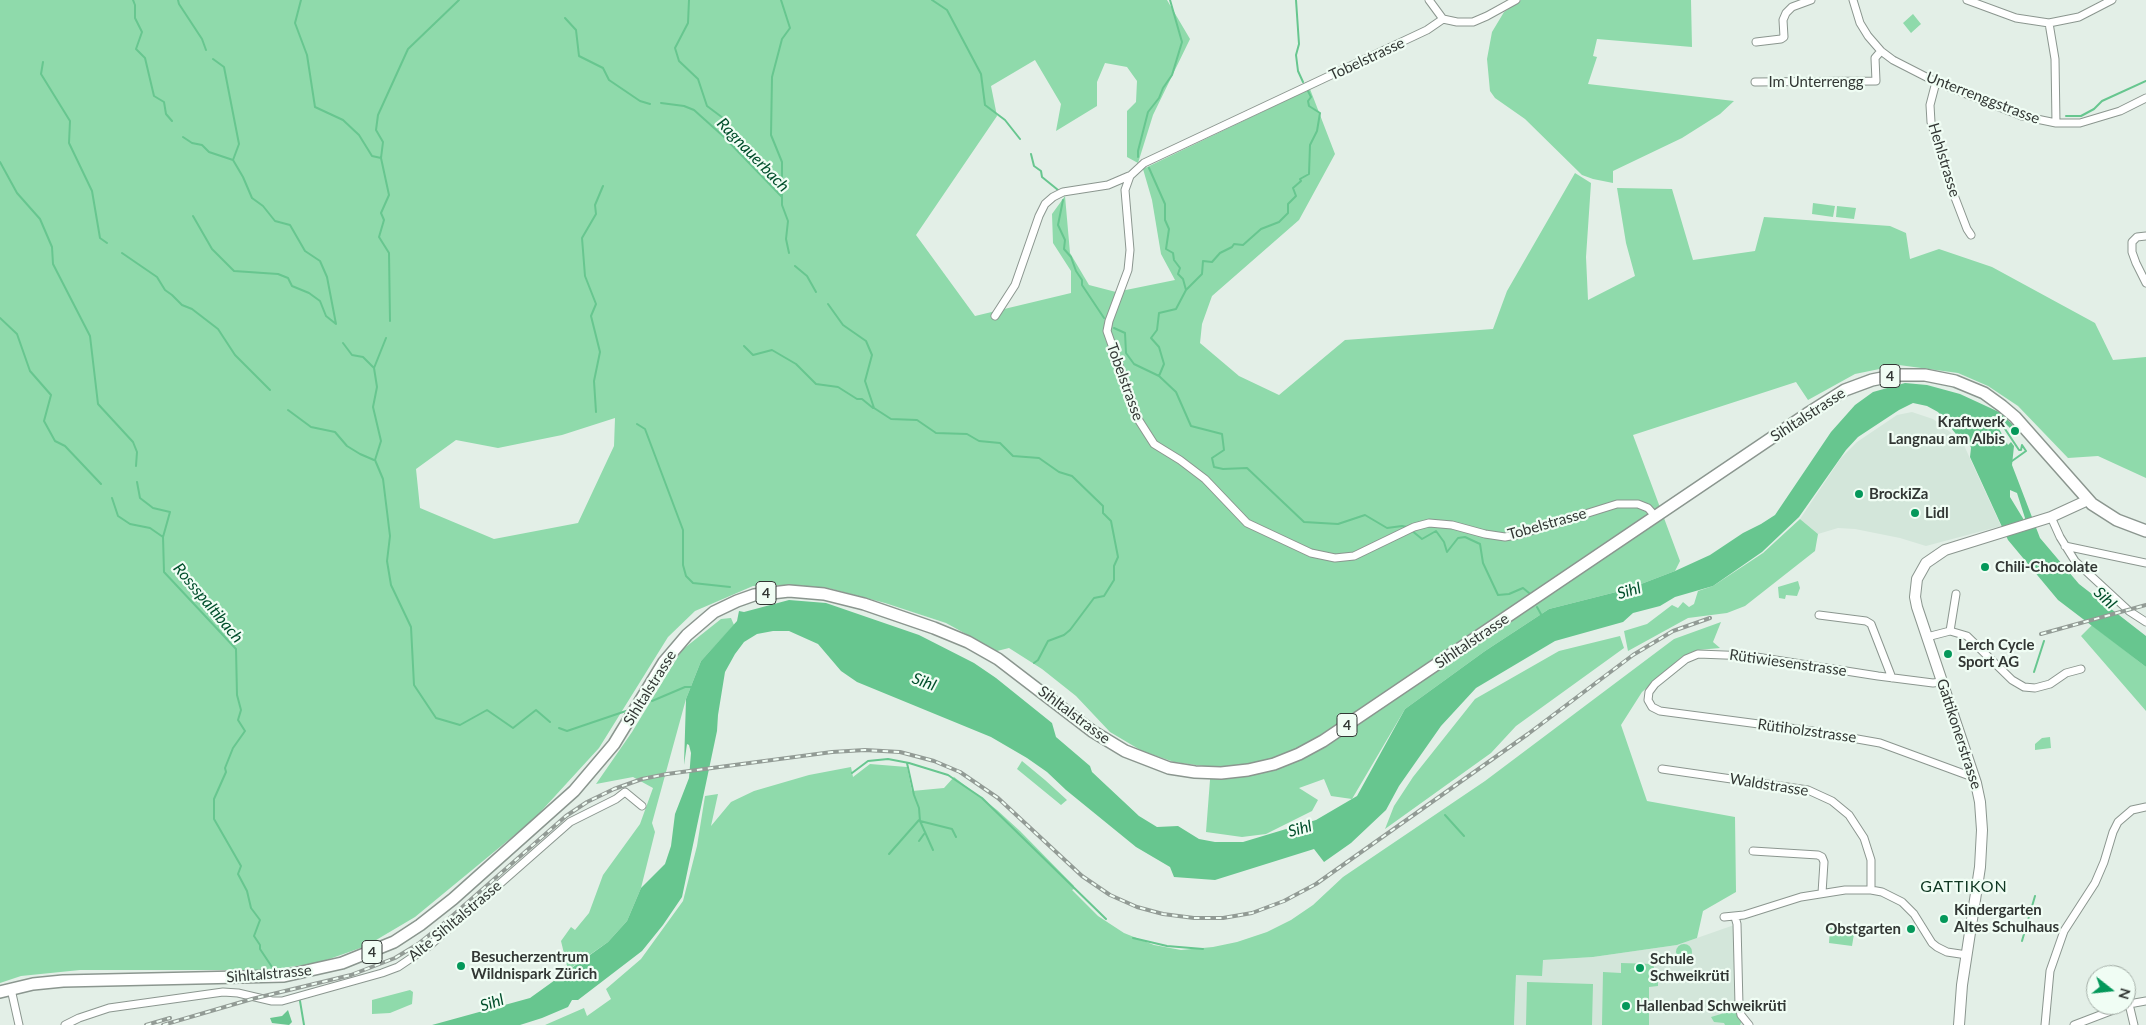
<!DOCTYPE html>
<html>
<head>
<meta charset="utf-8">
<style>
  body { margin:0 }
  #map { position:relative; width:2146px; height:1025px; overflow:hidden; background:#e3efe7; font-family:Lato,sans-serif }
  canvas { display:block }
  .north { position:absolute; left:2086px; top:965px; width:50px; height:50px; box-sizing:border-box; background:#f0fdf4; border:1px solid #a4aea7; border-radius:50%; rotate:106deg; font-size:14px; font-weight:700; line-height:20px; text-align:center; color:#323734 }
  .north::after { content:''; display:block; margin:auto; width:18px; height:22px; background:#04985a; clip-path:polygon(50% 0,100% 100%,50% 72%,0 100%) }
</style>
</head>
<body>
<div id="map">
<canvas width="2146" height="1025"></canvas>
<div class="north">N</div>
</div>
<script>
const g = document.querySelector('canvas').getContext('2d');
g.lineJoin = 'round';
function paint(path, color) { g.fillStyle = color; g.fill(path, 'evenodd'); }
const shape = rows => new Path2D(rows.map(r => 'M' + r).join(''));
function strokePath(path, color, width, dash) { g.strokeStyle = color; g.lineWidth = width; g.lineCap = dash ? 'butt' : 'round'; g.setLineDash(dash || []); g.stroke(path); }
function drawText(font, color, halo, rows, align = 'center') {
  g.font = font + ' Lato,sans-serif'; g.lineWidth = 4.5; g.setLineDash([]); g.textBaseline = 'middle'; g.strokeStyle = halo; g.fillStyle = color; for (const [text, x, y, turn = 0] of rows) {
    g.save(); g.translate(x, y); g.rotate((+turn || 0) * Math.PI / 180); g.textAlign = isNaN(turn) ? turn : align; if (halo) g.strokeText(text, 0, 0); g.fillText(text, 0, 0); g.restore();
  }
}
const built = shape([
  [1912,412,1933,419,1962,441,2001,526,1926,546,1900,538,1855,529,1838,528,1818,534,1800,519,1841,458,1857,442,1897,415],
  [1737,924,1739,1005,1749,1025,1514,1025,1516,975,1543,960,1593,957,1677,945]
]);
const green = shape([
  [0,0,1167,0,1190,39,1153,115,1138,163,1127,157,1127,111,1136,102,1137,81,1127,67,1105,63,1097,82,1097,106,1056,131,1061,104,1035,60,991,86,997,116,916,235,975,316,1071,293,1071,271,1053,243,1052,214,1065,196,1070,253,1089,285,1116,292,1175,280,1161,254,1152,200,1143,169,1310,89,1335,154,1299,220,1212,296,1202,324,1200,343,1239,376,1279,395,1345,340,1493,329,1507,291,1575,173,1591,183,1586,257,1588,300,1635,276,1626,243,1617,188,1672,189,1693,260,1755,251,1764,217,1890,226,1906,233,1910,259,1939,249,1992,267,2095,323,2113,360,2146,357,2146,478,2098,456,2068,458,2018,406,1988,386,1958,373,1899,365,1855,374,1808,400,1796,382,1633,435,1680,561,1675,571,1628,589,1549,609,1485,651,1405,709,1352,799,1331,796,1324,779,1299,788,1318,800,1312,811,1266,834,1242,837,1206,832,1211,767,1174,762,1142,751,1110,732,1076,696,1042,669,1009,648,997,651,946,623,885,603,828,588,793,585,753,586,695,611,668,637,599,748,534,819,415,917,366,946,318,963,267,970,80,970,21,976,0,983],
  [615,418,614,446,578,523,494,539,420,508,416,469,456,440,498,448,562,435],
  [1521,0,1691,0,1692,47,1597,39,1593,56,1597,57,1588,84,1734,101,1720,114,1682,138,1613,171,1613,183,1593,179,1582,175,1525,119,1495,98,1490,91,1487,59,1492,32,1504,12],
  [1913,14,1921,24,1911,33,1903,23],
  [1813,203,1835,206,1833,217,1812,214],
  [1837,206,1856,208,1854,219,1836,217],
  [1800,519,1818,534,1815,551,1745,606,1727,613,1688,618,1628,651,1624,631,1647,624,1672,605,1678,608,1683,602,1689,607,1694,604,1698,591,1713,586,1763,553],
  [1798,581,1800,588,1797,596,1786,595,1785,599,1779,598,1778,587],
  [731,618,734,625,701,661,686,699,652,823,655,832,641,888,627,921,608,942,568,970,561,941,571,927,575,930,589,913,603,875,640,824,653,788,633,777,596,784,632,732,682,650,721,619],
  [1721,622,1713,642,1720,648,1698,650,1683,656,1642,692,1621,725,1647,801,1735,817,1736,892,1703,911,1697,938,1677,945,1593,957,1543,960,1542,976,1516,975,1514,1025,545,1025,584,1008,587,1016,611,999,606,989,641,959,683,901,697,846,705,796,718,794,711,826,731,802,754,791,809,775,851,767,853,777,870,764,907,767,912,791,944,788,954,777,997,810,1020,831,1074,886,1074,889,1072,890,1098,916,1124,933,1154,945,1181,950,1213,947,1237,942,1267,932,1291,920,1313,905,1343,877,1485,781,1674,639],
  [2092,625,2146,667,2146,711,2081,636],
  [1620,636,1624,648,1516,726,1491,753,1385,829,1394,806,1413,777,1475,699,1559,651],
  [2050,737,2051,748,2035,750,2035,744,2042,738],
  [1022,761,1045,780,1067,800,1061,805,1017,769],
  [1842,927,1851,930,1854,934,1852,946,1829,943,1830,928],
  '1676 952a8 8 0 1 1 16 0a8 8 0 1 1-16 0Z',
  [1621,963,1654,964,1654,972,1649,972,1649,982,1658,982,1658,986,1649,987,1649,1025,1602,1025,1603,972,1621,973],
  [1527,982,1593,984,1592,1025,1526,1025],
  [410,990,413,992,412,1004,390,1013,372,1014,372,1000],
  [1731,1011,1740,1013,1742,1020,1740,1025,1725,1025,1724,1023,1714,1022,1711,1017]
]);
const water = shape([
  [1905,383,1927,385,1960,394,1999,412,2013,425,2010,428,1999,417,1993,416,1990,418,1991,420,1993,418,2008,445,2011,442,2014,446,2012,465,2040,538,2079,584,2146,636,2146,667,2058,600,2008,540,1970,457,1971,448,1969,441,1960,439,1938,412,1927,406,1913,403,1899,410,1858,437,1846,450,1799,517,1762,552,1713,586,1675,597,1660,606,1633,613,1623,622,1555,641,1476,688,1441,726,1399,786,1386,810,1351,843,1324,862,1314,849,1215,880,1174,877,1170,867,1136,847,1066,790,1047,772,1027,758,991,737,857,682,841,671,818,644,789,631,773,631,757,634,744,642,735,654,725,672,718,715,717,731,682,897,663,925,642,951,578,1000,572,1000,568,1007,542,1018,520,1025,432,1025,530,998,608,942,627,921,641,888,665,864,671,846,675,814,689,778,691,753,689,745,687,744,684,765,686,699,701,661,737,621,739,611,744,612,789,600,826,603,919,635,974,663,996,678,1052,723,1056,737,1090,766,1092,772,1139,816,1157,827,1178,826,1199,839,1215,842,1243,842,1316,820,1357,796,1405,709,1485,651,1549,609,1628,589,1675,571,1710,555,1743,533,1761,524,1775,515,1831,432,1855,405,1873,392],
  [2010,490,2017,493,2025,518,2024,520,2010,497],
  [288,1010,292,1022,289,1025,272,1023,270,1018,282,1016]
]);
const stream = shape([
  [133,0,135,5,135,18,142,32,136,49,145,58,154,96,164,102,166,114,172,121],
  [178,0,179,4,202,39,206,50],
  [301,0,295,23,307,55,315,107,343,120,359,135,372,156,381,158],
  [689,0,688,23,675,48,679,61,698,79,707,106,723,118,725,127,723,136],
  [781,0,790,28,782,39,772,77,771,135,782,162,782,196],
  [932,0,947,10,981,74,985,105,1005,120,1020,139],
  [1296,0,1299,44,1296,55,1298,71,1303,82],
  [565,18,576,30,579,56,603,68,609,80,640,101,650,104],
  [213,59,224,67,239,144,233,160],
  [43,62,41,74,70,121,69,143,92,191,100,238,107,243],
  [1308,91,1311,97,1308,101,1309,106,1320,113,1317,131,1310,145,1309,174,1300,179,1301,181,1293,188,1296,196,1288,204,1288,213,1279,222,1261,229,1243,245,1234,244,1232,247,1220,253,1212,262,1203,261,1202,274,1186,290,1176,309,1159,313,1157,330,1151,338,1159,347,1164,364,1159,376,1176,392,1191,426,1222,434,1224,450,1212,458,1214,467,1223,469,1247,468,1304,522,1338,524,1365,515,1387,528,1402,526,1407,527],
  [661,103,684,106,694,110,723,136,782,197,782,205,788,221,786,239,789,253],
  [2066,116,2081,116,2094,109,2102,101,2146,81],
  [183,137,192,143,202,145,209,152,233,160,243,177,252,198,263,206,275,221,290,225,305,251,320,261,327,277,336,324],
  [1031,154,1034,166,1041,171,1042,177,1058,190],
  [1138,157,1138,151,1148,112,1159,98,1163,88,1172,75,1182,42,1170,0],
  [0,162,17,193,40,219,52,247,53,264,90,336,98,404,133,442,137,452,136,466],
  [1149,168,1165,204,1165,220,1169,229,1166,249,1173,253,1174,260,1180,268,1178,274,1183,279,1186,290],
  [1063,200,1058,225,1065,240,1064,249,1071,257,1076,271,1082,280,1082,285,1104,318],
  [193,216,212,249,234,271,278,274,288,278,292,286,309,293,320,301,326,316,336,324],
  [122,253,157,277,165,290,172,295,182,305,192,309,218,329,235,355,270,390],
  [795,266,807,276,816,292],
  [828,304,843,325,866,341,872,355,865,381,874,408,891,419,917,420,936,433,967,434,979,441,1000,443,1013,456,1039,458,1059,472,1072,476,1103,506,1103,513,1111,521,1118,557,1114,566,1114,580,1104,596,1094,598,1070,630,1064,635,1048,641,1038,660,1034,663],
  [0,318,17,334,30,371,51,395,44,421,55,441,65,446,101,484],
  [390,321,389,253,379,237,384,220,381,213,389,195,381,158,383,142,376,130,378,115,408,49,459,0],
  [1114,328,1125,333,1126,353,1134,364,1159,376],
  [343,343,352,355,363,357,374,368,377,387,373,407,381,441,375,460,383,479,390,536,387,561,391,585,411,627,414,685,436,718,460,725,487,710,513,728,536,710,550,722],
  [744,346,753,355,772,350,796,364,816,384,838,387,857,399,862,399,873,408],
  [374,368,386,338],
  [288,410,311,427,335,432,347,446,360,454,374,460],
  [596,412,594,381,600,352,591,316,596,304,585,276,582,238,596,214,595,205,603,186],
  [1997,417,2019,450,2021,450,2022,445,2026,451,2012,461],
  [637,424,645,429,683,530,683,565,686,576,693,583,730,587],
  [137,482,140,498,153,508,170,512,163,537,164,572,236,649,237,695,241,710,238,720,245,731,233,748,225,768,226,772,214,799,214,819,241,866,238,874,247,891,251,908,260,920,254,936,260,945,260,949,274,970],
  [112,498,118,516,130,524,150,528,163,537],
  [1411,530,1422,539,1436,531,1444,542,1447,552,1458,538,1465,537,1480,544,1483,563,1498,595,1509,594,1523,588,1529,593],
  [1537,607,1542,616],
  [2034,672,2044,641],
  [652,701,685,687,692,687],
  [559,728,567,731,626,711],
  [907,763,914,795,919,808,920,821,933,850],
  [852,773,868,761,888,759,909,763,948,775,982,798,1106,919],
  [1445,815,1464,836],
  [920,821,952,829,956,837],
  [919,841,924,834],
  [889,854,919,820],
  [1133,938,1167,946,1203,949],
  [2022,941,2035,896],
  [300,1001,304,1025]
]);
const street = shape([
  [1429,0,1443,19],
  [1853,0,1860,23,1868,36,1881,51,1893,60,1936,82,2022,116,2056,123,2080,123,2120,111,2146,98],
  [1967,0,2016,18,2049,23,2079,17,2112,0],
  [1443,19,1427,30,1144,163,1130,176,1125,190,1130,250,1128,270,1109,321,1107,331,1138,419,1154,444,1180,460,1205,479,1247,523,1311,553,1335,558,1354,556,1414,527,1429,523,1452,525,1485,534,1505,537,1521,534,1617,504,1638,504,1648,508,1655,516],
  [1443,19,1457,22,1473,22,1487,16,1516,0],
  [2049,23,2055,59,2056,123],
  [1756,42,1781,39,1784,37,1783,20,1786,13,1792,7,1811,0],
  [1755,82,1876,81,1875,58,1881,51],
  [1936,82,1930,105,1931,122,1949,182,1967,229,1971,235],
  [2146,236,2137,237,2132,242,2132,252,2136,263,2146,283],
  [995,316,1015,285,1039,216,1045,204,1053,197,1063,192,1108,185,1129,176],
  [2051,517,2060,537,2075,561,2129,611,2146,622],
  [2065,546,2146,563],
  [1819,615,1866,621,1871,624,1892,678],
  [1950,631,1956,594],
  [1927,637,1950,631,1967,636,2012,680,2024,687,2035,688,2050,684,2066,673,2081,669],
  [1941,682,1933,683,1878,676,1750,656,1698,654,1686,659,1655,684,1649,692,1648,700,1652,707,1660,711,1812,731,1880,743,1967,775,1973,773],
  [1662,769,1808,790,1832,801,1849,815,1864,838,1871,860,1871,890],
  [1753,851,1818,855,1822,857,1824,862,1822,893],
  [1724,917,1744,915,1801,897,1845,890,1871,890,1882,892,1902,902,1914,914,1932,943,1937,947,1947,952,1967,955],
  [1735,917,1737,924,1739,1005,1741,1015,1749,1025],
  [11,989,19,1025],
  [2129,1004,2134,1025],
  [65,1025,79,1018,109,1008,223,992,238,993,272,1001,282,1001,382,973,398,967,429,946,570,822,616,799,625,792,642,806],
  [2045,1025,2050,971,2064,931,2095,883,2104,862,2113,832,2118,822,2132,810,2146,807],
  [2074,1025,2129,1004,2146,1001]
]);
const secondary = shape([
  [1959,1025,1962,985,1980,867,1982,830,1980,802,1976,783,1917,607,1915,597,1917,579,1926,563,1945,550,2051,517,2088,500]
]);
const primary = shape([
  [0,992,33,984,63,981,284,976,342,963,394,942,420,925,453,899,574,791,614,744,664,662,687,635,714,612,737,601,754,595,789,591,824,594,864,604,934,628,968,642,998,659,1092,731,1125,751,1169,768,1195,772,1221,773,1248,770,1274,764,1299,754,1323,741,1807,414,1845,390,1872,380,1897,375,1925,375,1955,381,1984,393,2002,406,2015,417,2092,504,2117,520,2146,531]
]);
const rail = shape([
  [2041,634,2146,605],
  [146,1025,170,1018],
  [163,1025,252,999,351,975,395,958,418,944,443,924,566,816,587,802,614,789,642,779,667,774,832,752,865,750,900,752,934,761,960,772,998,798,1082,876,1110,895,1137,907,1163,914,1194,918,1223,918,1252,913,1284,901,1316,884,1528,734,1633,655,1673,631,1710,618]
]);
const markers = [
  [2015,431,5,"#04985a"],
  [1859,494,5,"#04985a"],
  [1915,513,5,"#04985a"],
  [1985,567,5,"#04985a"],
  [1948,654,5,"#04985a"],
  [1944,919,5,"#04985a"],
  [1911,929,5,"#04985a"],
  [461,966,5,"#04985a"],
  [1640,968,5,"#04985a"],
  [1626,1006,5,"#04985a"]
];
const shields = [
  [1890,376,20],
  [766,593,20],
  [1347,725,20],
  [372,952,20]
];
const shieldNames = [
  ["4",1890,376],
  ["4",766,593],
  ["4",1347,725],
  ["4",372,952]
];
const streetNames = [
  ["Tobelstrasse",1367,59,-25],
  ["Im Unterrengg",1816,82],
  ["Unterrenggstrasse",1983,98,21],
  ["Hehlstrasse",1944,160,73],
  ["Tobelstrasse",1125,382,70],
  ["Sihltalstrasse",1808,415,-33],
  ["Tobelstrasse",1547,524,-16],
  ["Sihltalstrasse",1472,641,-34],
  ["Rütiwiesenstrasse",1788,663,8],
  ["Sihltalstrasse",650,688,-58],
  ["Sihltalstrasse",1074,715,37],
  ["Rütiholzstrasse",1807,731,8],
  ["Gattikonerstrasse",1959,734,72],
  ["Waldstrasse",1769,785,9],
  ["Alte Sihltalstrasse",455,921,-40],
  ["Sihltalstrasse",269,974,-5]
];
const poiNames = [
  ["Kraftwerk",2005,422,"right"],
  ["Langnau am Albis",2005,439,"right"],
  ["BrockiZa",1869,494],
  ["Lidl",1925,513],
  ["Chili-Chocolate",1995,567],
  ["Lerch Cycle",1958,645],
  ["Sport AG",1958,662],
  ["Kindergarten",1954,910],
  ["Altes Schulhaus",1954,927],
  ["Obstgarten",1901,929,"right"],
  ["Besucherzentrum",471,957],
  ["Wildnispark Zürich",471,974],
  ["Schule",1650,959],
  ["Schweikrüti",1650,976],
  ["Hallenbad Schweikrüti",1636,1006]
];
const waterNames = [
  ["Ragnauerbach",753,155,46],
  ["Sihl",1629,591,-16],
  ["Sihl",2105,598,43],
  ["Rossspaltibach",208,603,50],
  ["Sihl",924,682,21],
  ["Sihl",1300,829,-15],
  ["Sihl",492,1003,-18]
];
const neighbourhoodNames = [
  ["GATTIKON",1964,887]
];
paint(built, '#d3e6da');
paint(green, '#8fdaab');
paint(water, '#67c68f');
strokePath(stream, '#67c68f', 2);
strokePath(street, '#8b968f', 9);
strokePath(secondary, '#8b968f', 12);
strokePath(primary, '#8b968f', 14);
strokePath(street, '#fff', 7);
strokePath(secondary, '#fff', 10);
strokePath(primary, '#fff', 11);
strokePath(rail, '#929b95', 4);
strokePath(rail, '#f0fdf4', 2, [5.5]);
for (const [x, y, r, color] of markers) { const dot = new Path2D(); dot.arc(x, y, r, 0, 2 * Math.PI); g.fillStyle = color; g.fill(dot); strokePath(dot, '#f0fdf4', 2); }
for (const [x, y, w] of shields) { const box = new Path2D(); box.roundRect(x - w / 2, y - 11.5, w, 23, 4); g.fillStyle = '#f0fdf4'; g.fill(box); strokePath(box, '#323734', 1); }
drawText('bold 14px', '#323734', null, shieldNames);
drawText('15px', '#323734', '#f0fdf4', streetNames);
drawText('bold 15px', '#323734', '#f0fdf4', poiNames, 'left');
drawText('italic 16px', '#004e2b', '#f0fdf4', waterNames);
g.letterSpacing = '1px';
drawText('16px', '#103823', '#f0fdf4', neighbourhoodNames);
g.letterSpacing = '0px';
</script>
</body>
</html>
